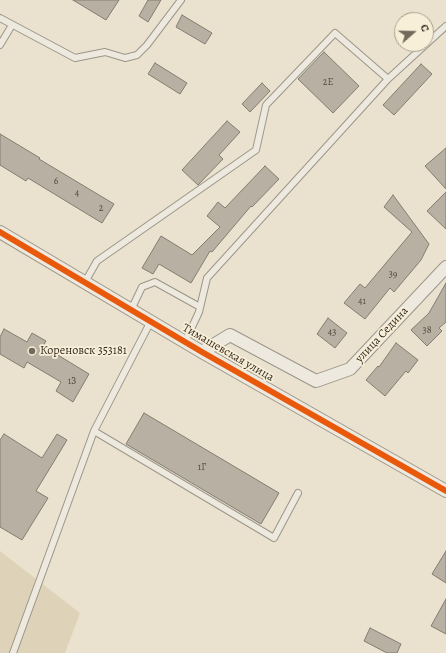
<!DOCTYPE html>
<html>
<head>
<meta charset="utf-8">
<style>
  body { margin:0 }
  #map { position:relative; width:446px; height:653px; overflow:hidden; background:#eae2ce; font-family:Alegreya,serif }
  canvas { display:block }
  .north { position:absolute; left:394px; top:12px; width:40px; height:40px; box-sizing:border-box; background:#f8efd8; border:1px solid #aaa08e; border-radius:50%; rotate:70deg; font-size:11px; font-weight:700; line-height:16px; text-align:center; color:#35291e }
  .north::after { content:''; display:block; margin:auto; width:14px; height:18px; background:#746a5c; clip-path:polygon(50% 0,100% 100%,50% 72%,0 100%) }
</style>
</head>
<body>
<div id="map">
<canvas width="446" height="653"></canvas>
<div class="north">С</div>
</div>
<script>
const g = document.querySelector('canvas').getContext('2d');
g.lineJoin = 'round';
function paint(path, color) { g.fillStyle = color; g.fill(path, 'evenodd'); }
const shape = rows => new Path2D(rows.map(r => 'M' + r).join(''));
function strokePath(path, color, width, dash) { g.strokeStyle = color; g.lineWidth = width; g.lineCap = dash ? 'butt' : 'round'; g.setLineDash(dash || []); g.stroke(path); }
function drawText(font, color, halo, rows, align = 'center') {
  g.font = font + ' Alegreya,serif'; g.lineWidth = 3.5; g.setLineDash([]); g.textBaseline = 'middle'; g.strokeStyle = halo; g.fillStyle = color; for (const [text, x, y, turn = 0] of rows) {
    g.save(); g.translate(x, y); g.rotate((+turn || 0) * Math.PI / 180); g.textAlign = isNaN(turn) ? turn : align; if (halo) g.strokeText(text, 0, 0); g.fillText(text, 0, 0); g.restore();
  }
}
const green = shape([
  [0,551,80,613,65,653,0,653]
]);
const building = shape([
  [73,0,119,0,106,20,73,0],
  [148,0,161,0,148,22,139,16,148,0],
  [182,15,212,33,205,44,176,27,182,15],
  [324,52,359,86,333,113,298,79,324,52],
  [155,63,187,83,180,94,148,74,155,63],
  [421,64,432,74,394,115,383,105,421,64],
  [262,83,270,91,250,112,242,104,262,83],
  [227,121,240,132,219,155,223,159,198,185,182,170,227,121],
  [0,134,40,158,39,159,114,204,102,223,28,178,26,181,0,165,0,134],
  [446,148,446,189,425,166,446,148],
  [265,166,279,179,252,207,251,206,212,252,210,251,191,283,159,264,153,274,142,268,161,236,192,255,220,227,207,216,218,202,225,208,265,166],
  [446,192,446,229,427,211,446,192],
  [393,195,429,244,421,260,394,292,390,288,365,319,344,303,360,284,365,288,412,232,384,207,393,195],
  [446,283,446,322,439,328,442,331,427,346,411,330,429,313,446,283],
  [328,318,347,333,335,348,317,334,328,318],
  [4,329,27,342,32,333,46,341,43,346,89,374,73,402,56,391,61,382,27,362,24,368,0,354,0,337,4,329],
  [396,343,418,360,408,373,406,371,385,396,366,380,378,366,379,367,396,343],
  [144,413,279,493,261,524,126,444,144,413],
  [4,434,42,458,57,434,67,440,36,491,48,498,22,540,0,527,0,440,4,434],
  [446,551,446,583,432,574,446,551],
  [446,599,446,634,431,626,446,599],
  [370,628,401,644,397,653,387,653,364,641,370,628]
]);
const service = shape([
  [0,18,75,58,105,52,125,58,137,55,147,45,181,0],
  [0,45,12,25],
  [85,282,97,261,256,150,266,105,335,33,388,79],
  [131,310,142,287,155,282,200,307],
  [151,321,94,431,274,538,298,493],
  [185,342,199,312,207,278,388,79,446,26],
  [13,653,94,431]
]);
const minor = shape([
  [0,232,202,352,446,491],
  [202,352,230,335,316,381,350,369,446,267]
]);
const cycleway = shape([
  [0,232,202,352,446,491]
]);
const markers = [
  [32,351,4,"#746a5c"]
];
const numberNames = [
  ["2Е",328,83],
  ["6",56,182],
  ["4",77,194],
  ["2",101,209],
  ["39",393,275],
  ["41",362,302],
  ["38",427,331],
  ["43",332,333],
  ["1З",72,382],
  ["1Г",202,468]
];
const streetNames = [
  ["улица Седина",382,335,-47],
  ["Тимашевская улица",228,353,30]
];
const poiNames = [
  ["Кореновск 353181",40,351]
];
paint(green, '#ded3b9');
paint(building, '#b7b0a3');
strokePath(building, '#837c71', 1);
strokePath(service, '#9b9689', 8);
strokePath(minor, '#9b9689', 14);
strokePath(service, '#ede9df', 6);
strokePath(minor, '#ede9df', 12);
strokePath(cycleway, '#e8590c', 6);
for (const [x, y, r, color] of markers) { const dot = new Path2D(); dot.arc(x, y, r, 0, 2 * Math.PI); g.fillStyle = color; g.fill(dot); strokePath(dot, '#f8efd8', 1.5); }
drawText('10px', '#564b3f', null, numberNames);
drawText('12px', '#35291e', '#f8efd8', streetNames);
drawText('12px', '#35291e', '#f8efd8', poiNames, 'left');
</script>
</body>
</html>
